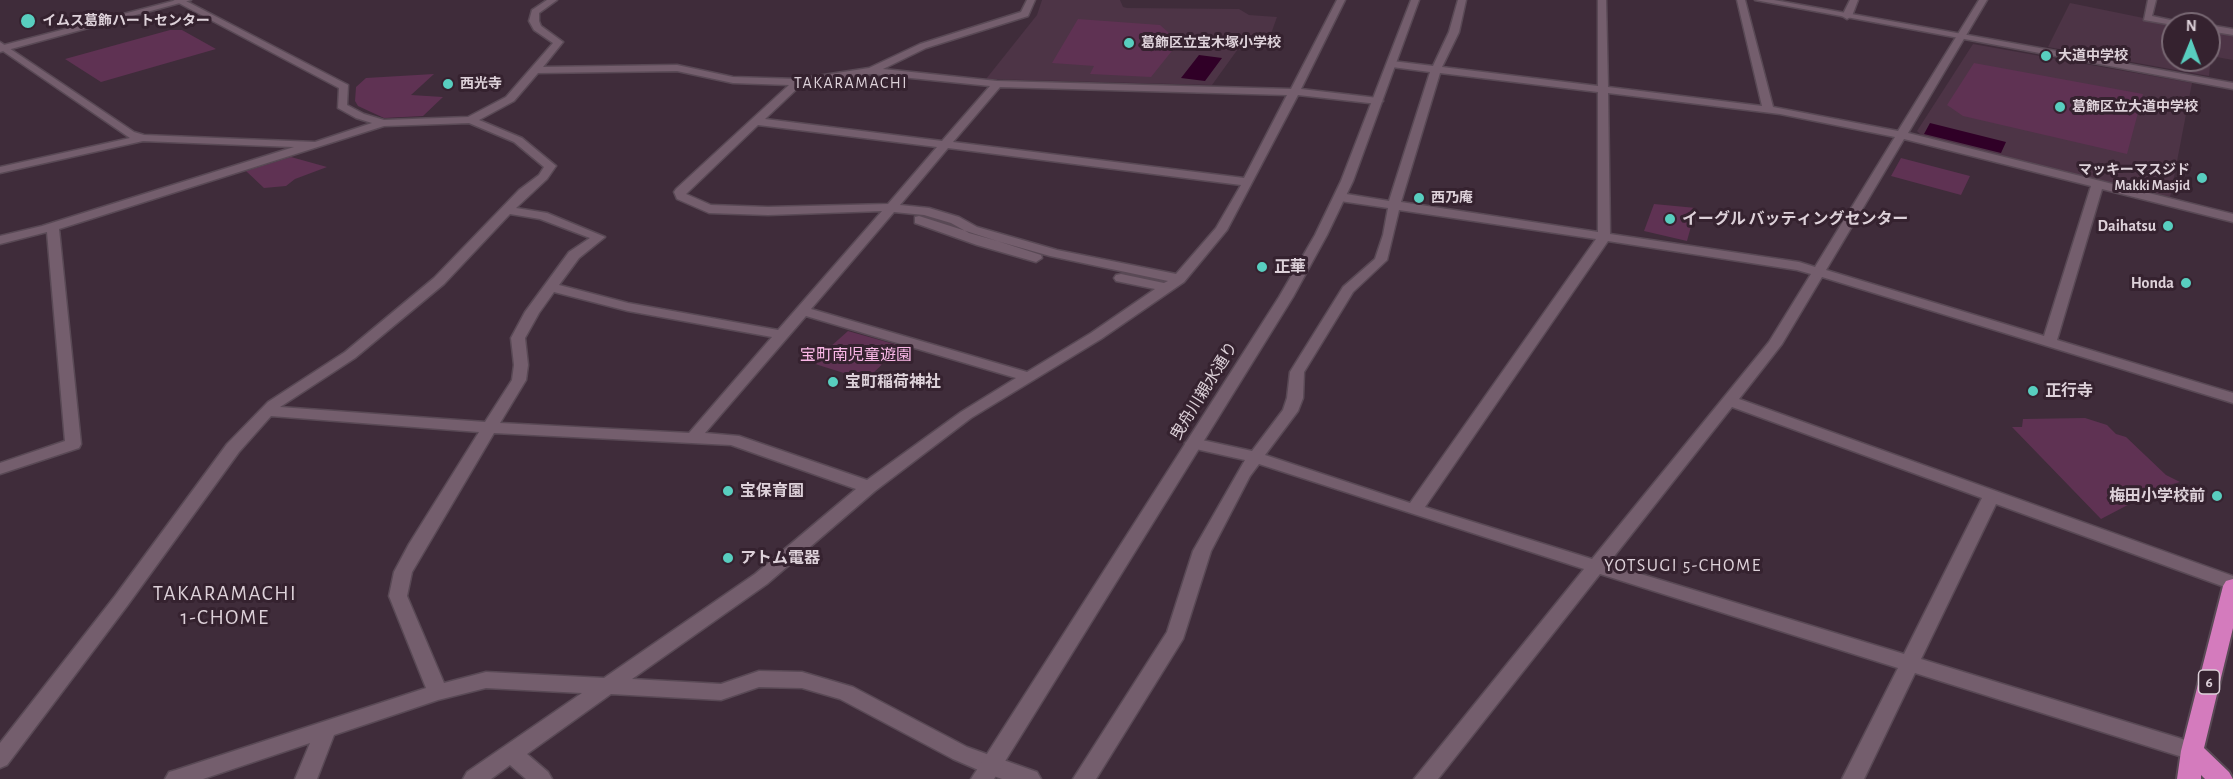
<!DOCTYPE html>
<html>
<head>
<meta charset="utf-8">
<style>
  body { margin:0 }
  #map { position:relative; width:2233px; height:779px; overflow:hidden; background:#3f2c3a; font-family:"Alegreya Sans",sans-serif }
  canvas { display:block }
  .north { position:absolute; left:2161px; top:12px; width:60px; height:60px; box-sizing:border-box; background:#35222f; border:2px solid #786873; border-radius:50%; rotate:1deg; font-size:16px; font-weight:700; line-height:24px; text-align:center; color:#ddd1d9 }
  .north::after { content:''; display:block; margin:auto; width:21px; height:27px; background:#58cebf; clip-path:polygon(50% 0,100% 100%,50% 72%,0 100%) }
</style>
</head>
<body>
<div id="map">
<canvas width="2233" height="779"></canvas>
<div class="north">N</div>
</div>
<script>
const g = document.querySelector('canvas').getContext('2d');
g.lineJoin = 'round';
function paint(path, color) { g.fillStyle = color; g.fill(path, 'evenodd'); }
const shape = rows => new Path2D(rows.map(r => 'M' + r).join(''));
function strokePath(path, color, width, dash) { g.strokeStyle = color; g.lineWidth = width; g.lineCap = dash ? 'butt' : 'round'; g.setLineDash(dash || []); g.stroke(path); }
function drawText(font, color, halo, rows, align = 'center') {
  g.font = font + ' "Alegreya Sans","Noto Sans JP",sans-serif'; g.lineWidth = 6; g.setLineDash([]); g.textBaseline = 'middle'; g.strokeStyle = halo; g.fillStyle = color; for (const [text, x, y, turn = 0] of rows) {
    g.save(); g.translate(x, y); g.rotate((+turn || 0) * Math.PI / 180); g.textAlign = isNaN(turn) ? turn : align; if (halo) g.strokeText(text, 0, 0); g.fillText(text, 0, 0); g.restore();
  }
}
const built = shape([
  [1042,0,1120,0,1123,7,1127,8,1239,9,1249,15,1277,17,1267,45,1243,42,1212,85,986,79,1037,15],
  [2070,3,2173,24,2173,60,2209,60,2209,30,2233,34,2233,60,2211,56,2209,76,2048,47],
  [1973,44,2192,83,2170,198,1922,136,1917,131]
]);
const green = shape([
  [1078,19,1160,25,1179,42,1151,77,1090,74,1094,66,1052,63],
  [170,30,182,30,216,49,101,82,65,59],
  [1974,63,2143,94,2127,154,1963,116,1947,105],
  [434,74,411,95,443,97,423,116,384,118,358,106,355,101,356,87,366,78],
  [291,157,327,167,295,179,286,186,264,188,246,171],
  [1901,158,1970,176,1961,195,1891,176],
  [1654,204,1696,208,1687,241,1644,231],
  [848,331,901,346,866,380,812,363],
  [2085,418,2107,425,2116,434,2126,437,2166,475,2180,482,2162,487,2101,519,2012,427,2022,427,2023,419]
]);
const water = shape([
  [1199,55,1222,58,1205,81,1181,78],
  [1930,123,2006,142,2001,153,1924,134]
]);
const minor = shape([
  [173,0,184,0,348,85,347,105,364,114,384,120,468,117,506,97,553,43,534,30,529,21,532,10,547,0,557,0,539,13,539,21,541,26,563,42,543,67,677,65,733,77,798,79,869,68,920,44,1021,12,1027,0,1035,0,1028,16,926,48,883,69,997,81,1291,89,1337,0,1345,0,1301,89,1378,98,1383,101,1378,104,1298,95,1227,230,1184,282,1101,339,971,418,875,491,767,584,632,679,721,684,759,671,802,672,853,687,967,747,1037,772,1041,779,1002,779,983,772,953,759,840,699,802,688,759,687,721,700,611,694,527,754,548,772,552,779,526,779,510,765,491,779,463,779,467,772,582,693,486,688,438,700,334,735,317,779,295,779,310,743,203,779,165,779,169,772,176,770,426,688,389,596,394,572,409,544,479,432,271,416,239,452,127,606,7,765,0,768,0,743,115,596,227,444,268,402,345,352,434,278,519,190,539,175,544,167,514,142,469,123,384,126,59,229,81,444,79,448,0,474,0,463,65,441,47,232,0,244,0,236,42,226,294,147,143,141,0,173,0,167,130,138,0,49,0,42,134,132,144,135,315,142,372,123,356,118,338,108,339,88,173,0],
  [677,71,733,83,789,85,676,189,674,192,677,199,709,213,768,215,882,211,778,330,628,303,559,285,579,258,605,237,547,213,516,208,547,179,556,166,522,138,479,120,514,101,538,73,677,71],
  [871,74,990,86,942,141,765,119,801,85,871,74],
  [1000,87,1287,95,1244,178,953,142,1000,87],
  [758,125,937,147,888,204,768,207,711,205,686,194,758,125],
  [948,148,1241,185,1216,228,1176,274,1057,250,977,227,959,217,929,208,900,205,948,148],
  [894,212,924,215,951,223,969,233,1050,256,1168,281,1164,283,1121,274,1116,275,1114,278,1116,281,1155,289,1091,333,1027,372,811,309,894,212],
  [510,214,540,219,590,238,569,252,525,312,511,338,514,365,512,380,485,422,280,407,355,358,444,284,510,214],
  [554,292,628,311,772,337,689,433,500,423,526,380,528,365,525,338,539,313,554,292],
  [806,316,1016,378,961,412,867,480,739,436,705,433,806,316],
  [494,433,731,445,856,489,755,574,604,678,486,672,444,683,407,596,412,572,494,433],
  [1458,0,1466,0,1459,32,1442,67,1598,86,1598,0,1606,0,1608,87,1762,106,1737,0,1745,0,1773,107,1898,131,1979,0,1987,0,1908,133,2233,214,2233,222,2102,189,2057,340,2233,393,2233,403,1822,277,1782,344,1739,399,2233,576,2233,590,1996,504,1921,659,2192,742,2199,745,2202,751,2199,757,2192,760,1915,673,1864,779,1842,779,1898,668,1600,574,1438,779,1414,779,1584,569,1259,464,1250,476,1211,551,1183,639,1096,779,1073,779,1167,632,1193,551,1245,460,1187,447,1185,443,1193,438,1252,451,1283,410,1287,398,1290,372,1343,287,1375,259,1383,235,1388,208,1340,201,1334,197,1340,193,1389,201,1430,72,1392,67,1387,64,1392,61,1433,66,1449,32,1458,0],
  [1440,73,1598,92,1598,232,1401,202,1440,73],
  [1608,93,1780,114,1895,137,1815,267,1799,262,1610,234,1608,93],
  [1904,139,2091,186,2044,336,1826,270,1904,139],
  [1399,210,1596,239,1410,503,1265,455,1298,411,1303,398,1304,372,1353,292,1387,260,1399,210],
  [1608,241,1797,270,1811,274,1769,342,1592,559,1425,507,1608,241],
  [1732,407,1982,498,1904,654,1608,564,1732,407],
  [1850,0,1858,0,1852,16,1847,19,1842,16,1850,0],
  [2148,0,2156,0,2152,16,2189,24,2173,25,2144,20,2148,0],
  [2209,25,2233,29,2233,35,2209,31,2209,25],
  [919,216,1041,255,1042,258,1036,262,977,245,915,223,915,217,919,216]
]);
const tertiary = shape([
  [177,0,191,0,0,52,0,46,177,0],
  [1411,0,1419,0,1353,181,1327,235,1293,297,994,779,971,779,1279,297,1315,235,1341,181,1411,0],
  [1755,0,1774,0,2233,83,2233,89,1755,0]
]);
const trunk = shape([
  [2233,579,2233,628,2204,748,2229,772,2233,779,2205,779,2201,775,2201,779,2177,779,2181,751,2223,586,2226,581,2233,579]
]);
const markers = [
  [28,21,8,"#58cebf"],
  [1129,43,6,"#58cebf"],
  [2046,56,6,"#58cebf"],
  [448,84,6,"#58cebf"],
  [2060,107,6,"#58cebf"],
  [2202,178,6,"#58cebf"],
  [1419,198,6,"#58cebf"],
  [1670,219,6,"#58cebf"],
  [2168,226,6,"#58cebf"],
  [1262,267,6,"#58cebf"],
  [2186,283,6,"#58cebf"],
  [833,382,6,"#58cebf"],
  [2033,391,6,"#58cebf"],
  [728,491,6,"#58cebf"],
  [2217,496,6,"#58cebf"],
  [728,558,6,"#58cebf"]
];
const farPoinames = [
  ["イムス葛飾ハートセンター",42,21],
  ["葛飾区立宝木塚小学校",1141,43],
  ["大道中学校",2058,56],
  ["西光寺",460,84],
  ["葛飾区立大道中学校",2072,107],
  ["マッキーマスジド",2190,170,"right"],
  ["Makki Masjid",2190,186,"right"],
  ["西乃庵",1431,198]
];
const shields = [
  [2209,682,21]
];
const shieldNames = [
  ["6",2209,682]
];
const farQuarternames = [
  ["TAKARAMACHI",851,83]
];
const poiNames = [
  ["イーグル バッティングセンター",1682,219],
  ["Daihatsu",2156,226,"right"],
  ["正華",1274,267],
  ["Honda",2174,283,"right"],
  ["宝町稲荷神社",845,382],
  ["正行寺",2045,391],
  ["宝保育園",740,491],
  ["梅田小学校前",2205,496,"right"],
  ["アトム電器",740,558]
];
const parkNames = [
  ["宝町南児童遊園",856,355]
];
const streetNames = [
  ["曳舟川親水通り",1204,391,-58]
];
const neighbourhoodNames = [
  ["YOTSUGI 5-CHOME",1683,566]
];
const nearNeighbourhoodnames = [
  ["TAKARAMACHI",225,594],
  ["1-CHOME",225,618]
];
paint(built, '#4d3446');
paint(green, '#5f3253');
paint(water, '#300027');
strokePath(minor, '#594955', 3);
strokePath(tertiary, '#594955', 3);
strokePath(trunk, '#594955', 4);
paint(minor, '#745e6d');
paint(tertiary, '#745e6d');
paint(trunk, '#d47bbd');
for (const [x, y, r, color] of markers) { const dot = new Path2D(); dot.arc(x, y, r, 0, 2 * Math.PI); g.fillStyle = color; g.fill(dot); strokePath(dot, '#35222f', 2); }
drawText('bold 14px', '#ddd1d9', '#35222f', farPoinames, 'left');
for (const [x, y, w] of shields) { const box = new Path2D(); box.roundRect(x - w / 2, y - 12, w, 24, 4.5); g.fillStyle = '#35222f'; g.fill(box); strokePath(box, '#ddd1d9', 1.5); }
drawText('bold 15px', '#ddd1d9', null, shieldNames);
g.letterSpacing = '1.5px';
drawText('16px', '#ddd1d9', '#35222f', farQuarternames);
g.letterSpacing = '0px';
drawText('bold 16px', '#ddd1d9', '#35222f', poiNames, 'left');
drawText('16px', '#fab8e7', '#35222f', parkNames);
drawText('16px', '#ddd1d9', '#35222f', streetNames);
g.letterSpacing = '1.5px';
drawText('18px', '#ddd1d9', '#35222f', neighbourhoodNames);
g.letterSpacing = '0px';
g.letterSpacing = '1.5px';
drawText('21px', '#ddd1d9', '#35222f', nearNeighbourhoodnames);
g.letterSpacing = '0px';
</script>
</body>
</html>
